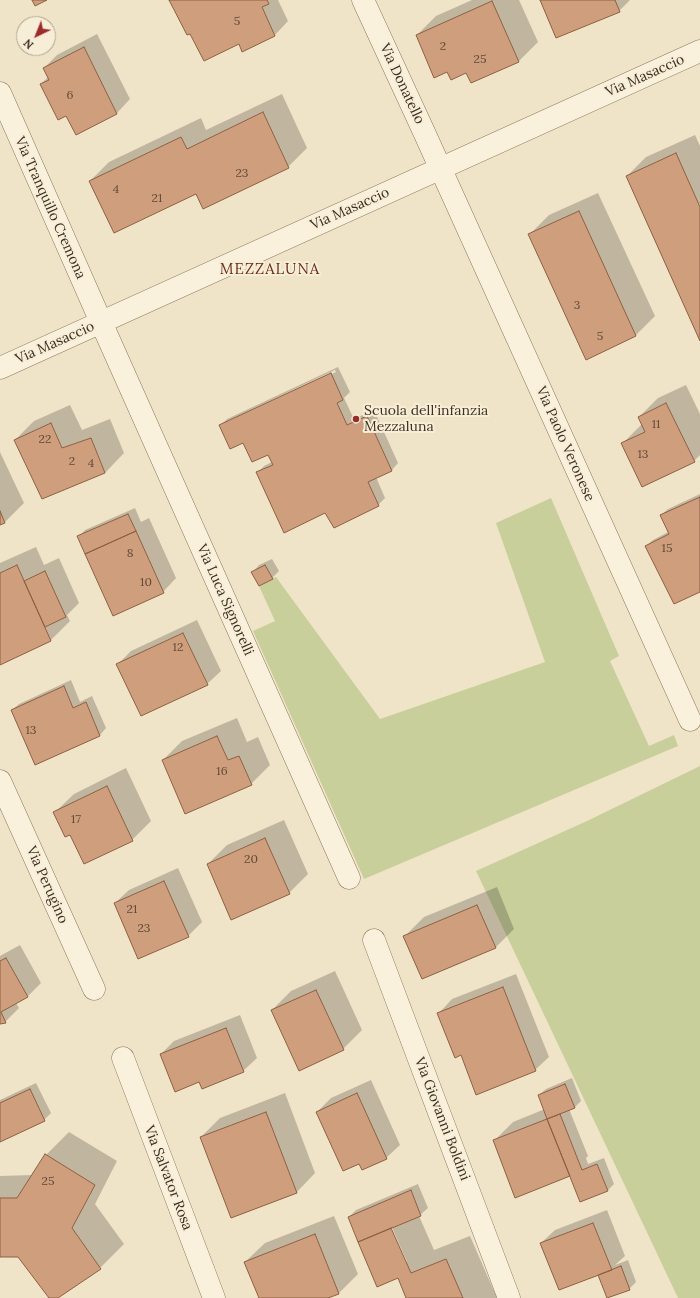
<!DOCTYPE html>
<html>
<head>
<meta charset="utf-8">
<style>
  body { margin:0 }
  #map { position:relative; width:700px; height:1298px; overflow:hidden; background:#f0e4c8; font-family:Lora,serif }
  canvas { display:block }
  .north { position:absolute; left:16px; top:16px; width:40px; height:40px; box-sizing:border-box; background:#f7eed8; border:1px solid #ada18e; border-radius:50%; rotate:223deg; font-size:11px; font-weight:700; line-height:16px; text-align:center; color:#3d2e20 }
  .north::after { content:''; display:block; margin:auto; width:14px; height:18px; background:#9e2a2b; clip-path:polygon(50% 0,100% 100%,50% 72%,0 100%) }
</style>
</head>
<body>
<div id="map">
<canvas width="700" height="1298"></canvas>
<div class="north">N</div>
</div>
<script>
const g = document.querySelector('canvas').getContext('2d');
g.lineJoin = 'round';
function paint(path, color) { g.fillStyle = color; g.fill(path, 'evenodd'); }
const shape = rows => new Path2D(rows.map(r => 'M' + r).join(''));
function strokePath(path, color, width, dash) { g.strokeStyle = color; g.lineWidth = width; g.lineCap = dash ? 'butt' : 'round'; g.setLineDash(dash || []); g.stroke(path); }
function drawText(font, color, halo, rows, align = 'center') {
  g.font = font + ' Lora,serif'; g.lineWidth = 4; g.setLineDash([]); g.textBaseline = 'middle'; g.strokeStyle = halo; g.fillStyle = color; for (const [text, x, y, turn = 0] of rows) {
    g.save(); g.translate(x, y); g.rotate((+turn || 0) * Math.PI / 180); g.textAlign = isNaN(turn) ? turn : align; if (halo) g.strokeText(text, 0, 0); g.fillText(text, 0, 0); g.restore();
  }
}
const green = shape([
  [551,498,619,656,610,661,649,746,674,735,678,746,364,879,253,631,275,621,259,586,276,577,380,719,545,662,496,523],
  [700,766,700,1298,678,1298,476,871,587,821]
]);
const shadow = shape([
  [171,0,278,0,288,21,275,35,243,50,239,43,190,32],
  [472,0,519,0,538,42,519,61,467,72,417,35,436,16],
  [541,0,630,0,619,11],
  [97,34,130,99,117,113,77,134,67,114,41,84,48,77,44,68,57,55],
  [282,94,307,148,288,167,196,192,90,181,109,162,201,118,206,130],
  [695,135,700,146,700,338,627,176,646,157],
  [598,193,655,316,636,335,586,358,530,234,549,215],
  [338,367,350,392,344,398,354,419,374,410,398,463,392,470,376,477,385,498,378,505,326,512,257,473,264,466,272,462,269,454,243,442,220,426,227,419],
  [335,370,336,372,227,423,227,421],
  [686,385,700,414,700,455,694,461,623,443,642,424,639,417,658,398],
  [70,405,82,430,110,419,124,453,105,473,15,440,34,421],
  [0,452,24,503,5,522,0,524],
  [700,494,700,591,646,546,653,540,668,532,661,515,668,509],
  [135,508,141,522,149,518,176,578,163,592,79,537,85,530],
  [36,547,44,565,59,558,79,603,67,615,70,621,51,640,0,664,0,563],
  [272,559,279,571,272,578,253,572,259,565],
  [197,620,221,671,207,684,118,664,131,651],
  [71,680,80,702,92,696,106,728,100,735,35,764,12,710,19,704],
  [237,718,247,742,258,737,270,765,251,784,163,760,182,741],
  [126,768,151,821,132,840,71,834,54,813,74,794],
  [284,820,308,874,289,893,208,864,227,845],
  [178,868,202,922,188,936,115,903,129,890],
  [497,887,514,929,495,948,405,936,424,917],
  [20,945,41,983,28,996,16,1003,19,1008,5,1022,0,1023,0,956],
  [335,971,362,1030,343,1049,272,1010,291,991],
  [516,974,549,1057,535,1070,462,1054,439,1013,452,999],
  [240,1015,257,1058,243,1071,199,1081,161,1054,174,1041],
  [572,1078,581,1101,574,1108,569,1109,588,1156,586,1158,588,1164,604,1158,614,1184,608,1190,580,1201,570,1175,494,1141,513,1122,545,1109,539,1095,546,1089],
  [371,1080,400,1145,386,1158,317,1112,331,1098],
  [36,1083,51,1113,44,1120,0,1140,0,1100],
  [285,1093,315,1173,296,1193,201,1137,220,1118],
  [69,1132,117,1161,95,1204,124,1244,100,1268,56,1298,51,1298,18,1256,0,1256,0,1176,33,1175,46,1155],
  [418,1184,428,1208,419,1216,434,1250,470,1236,497,1298,407,1298,399,1277,349,1217,356,1210],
  [390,1223,407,1262,405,1262,389,1224],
  [607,1210,625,1256,615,1265,628,1260,636,1282,629,1289,541,1243,555,1230],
  [334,1216,358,1274,339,1293,325,1298,260,1298,245,1262,265,1243]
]);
const building = shape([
  [32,0,47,0,35,6,32,0],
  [169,0,267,0,269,4,262,7,275,36,242,52,239,44,204,61,190,34,187,35,169,0],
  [540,0,615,0,620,12,556,38,540,0],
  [492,1,519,62,471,83,466,73,451,80,447,72,434,78,416,35,492,1],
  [84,47,117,114,76,135,66,116,58,120,40,84,49,80,43,68,84,47],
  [263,112,289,168,203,209,196,194,114,233,89,181,181,137,187,149,263,112],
  [676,153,700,207,700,341,626,176,676,153],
  [579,211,636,336,586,360,528,234,579,211],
  [331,373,343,400,337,403,347,425,367,416,392,471,368,482,379,506,334,528,325,513,284,533,256,472,273,465,268,455,252,462,243,443,230,449,219,425,331,373],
  [666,403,695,462,642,487,621,443,645,432,638,417,666,403],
  [51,423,62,448,91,438,105,473,42,499,14,440,51,423],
  [700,497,700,592,674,604,645,546,669,534,660,515,700,497],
  [0,511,5,523,0,525,0,511],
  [128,514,136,531,85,554,77,536,128,514],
  [136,531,164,593,113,616,85,554,136,531],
  [17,565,51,641,0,665,0,573,17,565],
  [265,565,273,579,259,586,251,572,265,565],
  [45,571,66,617,45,627,24,581,45,571],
  [183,633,208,685,141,716,116,664,183,633],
  [64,686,73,708,86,702,100,736,35,765,11,710,64,686],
  [217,736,228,760,239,756,252,785,185,814,162,760,217,736],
  [107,786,133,841,84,864,70,835,65,837,53,812,107,786],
  [265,838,290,894,231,920,207,864,265,838],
  [164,881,189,937,138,959,114,903,164,881],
  [477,905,496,948,422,979,403,936,477,905],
  [6,958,28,997,1,1012,6,1023,0,1024,0,961,6,958],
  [503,987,536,1071,476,1095,461,1055,455,1058,437,1013,503,987],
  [316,990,344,1050,299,1071,271,1010,316,990],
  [226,1028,244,1072,202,1089,199,1082,175,1092,160,1054,226,1028],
  [565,1084,575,1108,547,1119,538,1095,565,1084],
  [30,1089,45,1121,0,1142,0,1103,30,1089],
  [357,1093,387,1159,362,1170,359,1164,343,1171,316,1112,357,1093],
  [266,1112,297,1193,231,1218,200,1137,266,1112],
  [560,1114,582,1170,597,1164,608,1191,580,1202,547,1119,560,1114],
  [547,1119,570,1176,515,1198,493,1140,547,1119],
  [45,1154,95,1185,72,1228,101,1269,58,1298,49,1298,18,1257,0,1257,0,1198,17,1198,45,1154],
  [411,1190,421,1216,358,1242,348,1217,411,1190],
  [593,1223,612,1270,559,1290,540,1243,593,1223],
  [391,1228,411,1273,446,1259,463,1298,406,1298,398,1278,377,1287,358,1242,391,1228],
  [315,1234,339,1294,328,1298,259,1298,244,1262,315,1234],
  [621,1266,630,1290,607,1298,598,1275,621,1266]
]);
const street = shape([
  [363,0,424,132,690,720],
  [0,93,101,322,349,878],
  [0,368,700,51],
  [0,781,94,989],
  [374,940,509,1298],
  [123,1058,214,1298]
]);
const markers = [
  [356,419,4,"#9e2a2b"]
];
const numberNames = [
  ["5",237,22],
  ["2",443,47],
  ["25",480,60],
  ["6",70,96],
  ["23",242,174],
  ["4",116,190],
  ["21",157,199],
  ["3",577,306],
  ["5",600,337],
  ["11",656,425],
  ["22",45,440],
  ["13",643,455],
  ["2",72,462],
  ["4",91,464],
  ["15",667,549],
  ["8",130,554],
  ["10",146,583],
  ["12",178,648],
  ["13",31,731],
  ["16",222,772],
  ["17",76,820],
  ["20",251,860],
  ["21",132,910],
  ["23",144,929],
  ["25",48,1182]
];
const streetNames = [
  ["Via Masaccio",645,76,-24],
  ["Via Donatello",402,84,65],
  ["Via Tranquillo Cremona",50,208,66],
  ["Via Masaccio",350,209,-24],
  ["Via Masaccio",55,343,-24],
  ["Via Paolo Veronese",565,444,66],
  ["Via Luca Signorelli",225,600,66],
  ["Via Perugino",47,885,66],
  ["Via Giovanni Boldini",442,1119,69],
  ["Via Salvator Rosa",168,1178,69]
];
const poiNames = [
  ["Scuola dell'infanzia",364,411],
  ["Mezzaluna",364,427]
];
const neighbourhoodNames = [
  ["MEZZALUNA",270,270]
];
paint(green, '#c9cf9b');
paint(shadow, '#0003');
paint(building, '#cf9f7d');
strokePath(building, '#8d5f41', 1);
strokePath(street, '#8d765c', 23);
strokePath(street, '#faf1dc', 22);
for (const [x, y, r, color] of markers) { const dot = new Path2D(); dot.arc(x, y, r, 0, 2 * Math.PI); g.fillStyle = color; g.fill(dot); strokePath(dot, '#f7eed8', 1.5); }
drawText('12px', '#624a37', null, numberNames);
drawText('14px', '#3d2e20', '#f7eed8', streetNames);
drawText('14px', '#3d2e20', '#f7eed8', poiNames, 'left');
g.letterSpacing = '1px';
drawText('15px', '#6b2e1e', '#f7eed8', neighbourhoodNames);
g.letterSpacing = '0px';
</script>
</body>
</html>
